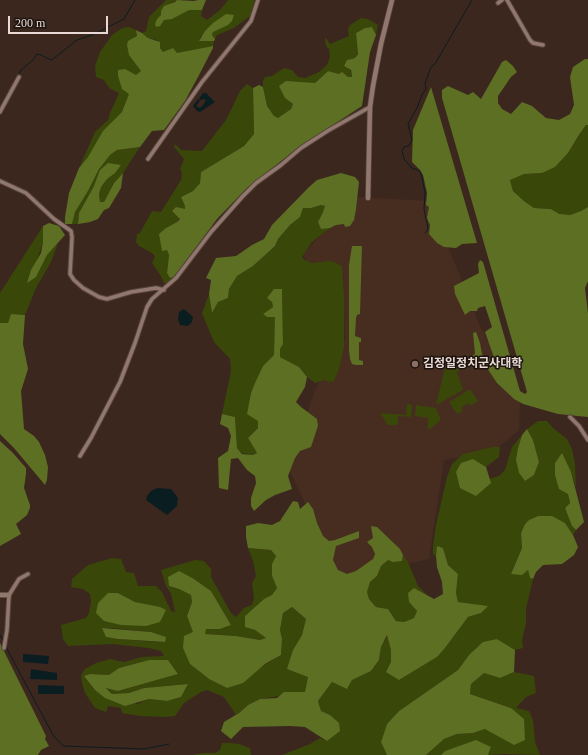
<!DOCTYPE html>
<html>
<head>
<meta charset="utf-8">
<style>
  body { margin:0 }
  #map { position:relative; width:588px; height:755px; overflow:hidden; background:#3c271f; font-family:"Times New Roman",serif }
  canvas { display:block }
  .scale { position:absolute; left:8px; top:16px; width:100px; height:18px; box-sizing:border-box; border:2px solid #e9dad5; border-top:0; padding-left:5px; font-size:12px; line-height:14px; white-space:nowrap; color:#e9dad5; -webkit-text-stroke:3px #1c130f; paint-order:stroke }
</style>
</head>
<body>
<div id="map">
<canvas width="588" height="755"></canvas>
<div class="scale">200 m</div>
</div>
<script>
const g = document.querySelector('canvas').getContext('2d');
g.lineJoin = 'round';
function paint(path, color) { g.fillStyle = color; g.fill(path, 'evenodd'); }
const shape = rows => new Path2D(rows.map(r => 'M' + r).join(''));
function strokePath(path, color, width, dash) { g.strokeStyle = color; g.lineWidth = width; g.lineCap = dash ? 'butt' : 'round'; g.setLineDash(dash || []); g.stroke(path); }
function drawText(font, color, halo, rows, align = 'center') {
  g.font = font + ' "Times New Roman","Noto Sans KR",serif'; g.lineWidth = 3; g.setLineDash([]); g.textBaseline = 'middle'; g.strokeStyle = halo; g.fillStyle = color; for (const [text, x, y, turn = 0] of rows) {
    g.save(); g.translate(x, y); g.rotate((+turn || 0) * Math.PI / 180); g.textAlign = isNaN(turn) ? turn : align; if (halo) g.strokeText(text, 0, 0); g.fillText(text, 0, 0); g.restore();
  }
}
const built = shape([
  [353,197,430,201,479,324,520,401,519,430,495,450,444,460,429,559,340,578,288,467,316,388,345,340,343,276,309,264,303,255]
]);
const green = shape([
  [166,0,177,0,170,4,189,10,202,10,201,16,207,20,221,9,228,0,255,0,250,16,234,28,217,35,215,39,212,35,213,32,219,30,201,36,199,41,214,41,213,46,196,50,88,157,79,168,95,132,108,120,110,113,119,93,109,88,104,80,96,77,95,66,100,52,112,35,122,28,129,27,136,30,137,36,135,37,163,52,160,48,157,40,148,38,142,33,146,31,149,17],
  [361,18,368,19,378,25,376,35,372,27,365,28,356,33,358,53,355,58,347,60,352,77,348,77,339,74,328,71,315,83,302,83,285,98,293,104,291,109,278,118,274,116,267,106,263,87,263,81,265,77,272,76,284,68,292,70,298,77,305,78,319,72,327,65,330,57,329,49,326,46,325,39,326,38,330,44,349,36,348,29,350,25],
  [247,84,253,88,254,134,244,146,201,172,200,183,193,191,181,197,185,206,185,209,177,222,166,228,169,255,167,273,170,278,174,277,168,283,164,283,161,276,152,263,155,256,152,253,139,246,136,242,137,234,140,233,152,211,161,212,181,180,182,173,180,169,184,159,174,147,175,144,181,150,202,151,226,120,240,91],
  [586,125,588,125,588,207,581,211,570,215,559,215,551,209,534,208,524,201,513,191,510,179,524,174,542,173,568,153],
  [140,147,123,173,114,183,104,202,100,202,99,194,101,187,107,179,111,177,94,186,79,213,78,224,72,224,75,212,88,191,99,169,103,162,110,155,117,150],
  [321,205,326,206,318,222,321,228,330,228,312,242,302,257,305,260,312,263,328,261,334,262,342,266,344,294,344,347,339,369,334,381,329,382,324,380,315,383,307,377,299,367,280,357,280,349,283,344,282,290,272,302,273,307,263,314,275,317,275,338,274,355,263,366,251,393,258,421,258,428,248,438,257,453,253,455,242,453,237,448,235,417,222,414,231,371,230,359,214,342,202,313,209,294,212,313,218,302,228,298,229,289,237,276,253,266,275,246,278,239,290,225,300,217,303,208,311,208],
  [43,226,43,242,37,260,36,277,47,255,58,243,51,262,36,288,25,315,11,314,8,323,0,323,0,293],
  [445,368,459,368,460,369,457,372,463,390,438,404,436,403,437,400],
  [470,389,478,401,470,406,468,403,461,408,463,411,457,414,449,402],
  [407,404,412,405,411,417,398,416,398,425,388,425,380,413,406,415],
  [416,405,436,408,441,420,430,429,428,429,428,418,415,416],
  [538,421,547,421,553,428,567,439,572,449,575,464,576,488,571,472,568,494,570,503,565,508,572,526,576,530,573,535,565,523,538,516,529,520,525,524,521,533,522,548,511,574,528,570,530,578,533,579,526,609,526,623,522,640,523,648,515,650,497,639,469,655,458,670,399,711,387,724,381,742,387,755,282,755,310,744,320,738,327,741,330,715,321,711,318,701,332,682,347,688,352,680,371,671,379,660,381,647,388,635,391,650,391,662,399,680,437,657,445,648,468,617,481,613,487,606,458,602,456,593,458,574,448,565,443,548,437,547,436,556,433,554,433,546,436,525,447,477,452,464,463,454,492,447,500,447,499,457,486,467,473,459,490,483,489,479,499,476,505,470,512,447,522,435,518,448,519,473,525,481,534,475,539,462,533,440,527,429],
  [248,548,271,550,276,556,272,564,272,576,277,588,272,595,264,599,245,616,245,627,255,630,267,638,260,640,236,636,204,634,206,629,220,629,231,625,211,591,194,579,169,586,179,589,191,595,192,602,187,616,194,632,190,664,209,679,227,688,281,655,282,639,280,630,283,613,292,607,306,619,302,635,293,650,308,677,305,692,260,699,248,705,236,715,224,697,207,690,201,692,184,703,175,716,165,717,140,716,122,713,121,708,108,706,106,712,95,708,85,693,82,683,81,675,85,669,96,663,110,659,124,662,142,657,164,656,161,651,149,648,112,644,68,646,63,639,61,625,86,618,89,613,91,601,90,594,83,589,71,587,72,579,88,565,112,558,121,559,126,572,134,573,138,586,156,586,162,592,171,611,175,612,171,594,166,586,161,570,195,560,204,561,211,569,211,577,231,613,236,617,244,608,252,605,254,598,252,583,256,576,253,561],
  [118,593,135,602,165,610,160,622],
  [103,628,112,628,151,632,165,642,157,642,118,639,106,637],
  [149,660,168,660,178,674,118,691,106,687,112,694,129,693,144,688,188,684,181,697,167,701,149,699,137,704,95,690,84,676,90,674,109,675,119,668],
  [403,555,408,562,418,586,428,596,414,588,409,602,417,611,414,618,404,622,396,621,388,609,376,607,369,599,367,592,370,582,377,576,381,566,388,560,402,561],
  [514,672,534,676,536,693,526,697,516,708,529,711,533,720,535,742,540,755,504,754,488,755,491,747,445,751,441,755,426,755,444,739,457,734,473,733,485,729,497,734,512,708,470,694,471,684,484,673,500,678],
  [222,743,231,743,239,744,250,748,251,755,192,755,203,753,215,753,220,750]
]);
const forest = shape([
  [177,0,194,1,198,0,206,0,202,10,189,10,172,19,164,20,160,26,156,27,155,24,157,19,161,15,161,11,164,6,175,2],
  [226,14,234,15,232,21,228,25,213,32,212,35,215,39,214,41,199,41,205,31,213,23],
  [372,27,376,35,370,52,362,106,299,147,247,188,217,219,174,277,170,278,167,273,169,255,167,250,162,251,159,234,166,228,177,222,180,219,172,211,176,207,185,209,185,206,181,197,193,191,200,183,201,172,244,146,254,134,253,88,259,85,263,87,267,106,274,116,278,118,291,109,293,104,285,98,279,86,286,81,315,83,328,71,339,74,342,72,348,77,352,77,351,70,344,66,347,60,355,58,358,54,356,33,365,28],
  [136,30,142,33,148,38,160,42,160,48,163,52,173,48,177,53,213,46,213,48,198,77,185,101,164,130,152,131,140,147,117,150,110,155,99,169,88,191,75,212,72,224,65,224,65,217,69,193,79,168,88,157,103,131,122,112,129,94,122,89,118,76,118,70,125,69,136,75,141,71,129,55,127,45,128,41,137,36],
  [585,59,588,59,588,125,586,125,579,135,568,153,555,167,542,173,524,174,510,180,513,191,524,201,534,208,551,209,559,214,570,215,581,211,588,207,588,281,585,288,588,313,588,417,558,414,523,404,514,399,497,383,481,359,471,360,469,358,475,354,473,333,476,332,480,343,482,354,484,357,488,356,495,369,496,363,485,332,492,327,485,306,478,308,477,311,470,311,465,315,455,294,454,286,479,273,478,264,480,260,483,262,520,391,525,394,527,392,442,98,442,90,448,86,468,95,473,92,481,99,502,62,506,60,513,66,517,72,511,77,498,96,498,103,502,109,511,114,522,102,532,106,546,118,559,120,570,114,574,105,570,77,573,67],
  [431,87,477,243,462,244,456,248,444,247,437,243,429,234,430,225,427,218,429,207,426,205,427,193,423,175,420,170,412,162,413,130],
  [108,163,121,165,115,173,107,179,101,187,99,194,100,202,104,202,114,183,123,173,121,188,109,208,104,210,98,219,90,222,78,224,79,213,94,186,100,170],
  [341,173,355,177,359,182,356,209,354,220,350,226,345,227,344,224,336,225,330,228,321,229,318,222,323,212,325,206,321,205,311,208,303,208,300,217,290,225,278,239,275,246,253,266,237,276,229,289,228,298,218,302,212,313,209,294,211,280,206,278,216,258,236,256,252,245,264,239,272,225,309,187,317,180],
  [49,223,59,226,65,235,47,255,36,277,27,283,31,270,41,253,43,242,43,226],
  [352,246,362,246,360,314,357,315,356,318,355,336,361,338,361,342,359,342,359,360,363,361,363,365,356,365,352,364,350,359,349,350,349,265],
  [274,289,282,289,283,344,280,349,280,357,299,367,307,377,305,387,296,402,301,407,317,419,318,426,311,447,300,451,295,458,288,476,292,489,275,495,266,500,254,511,251,506,251,498,256,483,255,476,247,470,238,458,231,459,228,490,219,488,218,458,228,451,231,436,228,428,220,424,222,414,235,417,237,448,242,454,253,455,257,453,248,438,258,428,258,421,247,414,251,393,255,383,263,366,274,355,275,317,267,317,263,314,273,307,272,302,267,298],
  [11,314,25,315,23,344,28,369,21,391,24,429,34,436,39,442,45,455,48,467,47,480,45,485,14,448,0,434,0,323,8,323],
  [527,429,533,440,539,462,534,475,525,481,519,473,516,460,518,448,522,435],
  [0,441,13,453,26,468,26,474,24,488,30,505,30,508,27,515,16,524,21,534,0,546],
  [562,453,571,472,584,522,576,530,572,526,565,508,570,503,568,494,559,489,555,475,555,463],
  [473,459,486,467,491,483,476,496,460,488,456,472,461,463],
  [293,501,298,502,300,509,308,502,313,509,317,523,323,536,329,541,335,540,359,531,359,538,336,546,333,560,338,570,347,574,356,571,373,559,375,554,372,547,367,542,373,538,371,526,377,527,400,549,403,555,402,561,393,562,388,560,381,566,377,576,370,582,367,592,369,599,376,607,388,609,396,621,404,622,414,618,417,611,409,602,408,593,414,588,434,599,443,594,442,582,437,567,436,556,437,546,443,548,448,565,458,574,456,593,458,602,488,606,481,613,468,617,445,648,437,657,399,680,386,672,391,662,391,650,387,635,381,647,379,660,371,671,352,680,347,689,332,682,318,701,321,711,330,715,339,723,340,731,327,741,305,727,290,726,243,727,231,739,221,731,224,722,239,713,248,705,260,699,277,698,284,692,305,692,308,677,287,669,293,650,302,635,306,619,292,607,283,613,280,630,282,639,281,655,265,664,243,683,227,688,209,679,190,664,183,648,184,636,193,632,187,616,192,602,191,595,179,589,169,586,168,577,179,571,194,579,211,591,231,625,220,629,206,629,205,634,236,636,260,640,266,638,255,630,245,627,245,616,264,599,272,595,277,588,272,576,272,564,276,556,271,550,248,548,246,537,246,526,258,523,272,525,280,521],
  [538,516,552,516,565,523,573,535,578,547,574,555,562,564,543,565,536,572,533,579,530,578,528,570,522,575,511,574,522,548,521,533,525,524,529,520],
  [108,593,118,593,135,602,160,607,166,610,160,622,146,626,121,625,104,621,96,613,98,603],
  [102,628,151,632,166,637,165,642,118,639,106,637],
  [497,639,515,650,514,672,500,678,484,673,471,684,470,694,511,708,524,719,525,740,514,745,485,729,473,733,457,734,444,739,426,755,387,755,381,742,387,724,399,711,458,670,469,655,483,642],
  [0,643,46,736,45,739,49,746,41,750,38,755,0,755],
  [149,660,168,660,178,674,118,691,106,688,112,694,129,693,144,688,188,684,181,697,167,701,149,699,125,706,105,698,95,690,84,676,90,674,109,675,119,668],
  [476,740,491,747,488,755,441,755,445,751]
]);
const water = shape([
  [203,93,206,93,215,102,200,112,197,111,193,106,198,99,200,101,197,105,197,107,200,108,203,105,206,100,204,99,201,100,199,99],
  [184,309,193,317,192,322,188,326,180,325,178,320,179,312],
  [157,488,171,489,178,498,177,506,167,515,146,500,147,496,151,491],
  [23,654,49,656,48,664,23,662],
  [31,669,57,673,57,680,30,679],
  [38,685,64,686,64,694,38,694]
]);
const stream = shape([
  [16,79,21,70,33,60,37,54,41,55,51,60,53,59,77,40,92,35,124,19,135,0],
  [425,233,428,229,424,209,425,193,422,177,420,171,412,168,404,159,402,151,404,147,409,146,412,140,408,124,417,108,422,95,426,89,425,83,431,67,435,64,472,0],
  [0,635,4,642],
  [6,647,53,735,63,746,144,749,169,744]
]);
const street = shape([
  [507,0,530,40,533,43,543,45],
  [498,3,502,0],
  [0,112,19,77],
  [148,159,202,82,251,21,258,0],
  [0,181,26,193,54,219,71,231,72,237,70,274,74,280,83,288,99,297,107,299,131,292,156,288,164,290],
  [570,417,579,426,588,440],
  [80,456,91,438,120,382,135,343,147,307,152,299,176,278,211,232,243,196,256,183,281,165,301,148,329,130,370,107],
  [4,648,7,630,9,595,19,579,28,574]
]);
const secondary = shape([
  [368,198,370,107,373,86,381,44,392,0],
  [0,595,9,595]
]);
const markers = [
  [415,364,4,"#8d6e63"]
];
const poiNames = [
  ["김정일정치군사대학",423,364]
];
paint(built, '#472c20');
paint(green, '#394709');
paint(forest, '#5c6f23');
paint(water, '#0a1d20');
strokePath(stream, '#0a1d20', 1);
strokePath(street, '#56453d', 5.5);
strokePath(secondary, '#56453d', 6);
strokePath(street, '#91776d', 3.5);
strokePath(secondary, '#91776d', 4.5);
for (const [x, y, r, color] of markers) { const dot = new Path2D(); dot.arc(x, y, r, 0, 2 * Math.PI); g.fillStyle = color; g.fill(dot); strokePath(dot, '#1c130f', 1.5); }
drawText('bold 12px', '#e9dad5', '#1c130f', poiNames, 'left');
</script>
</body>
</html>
